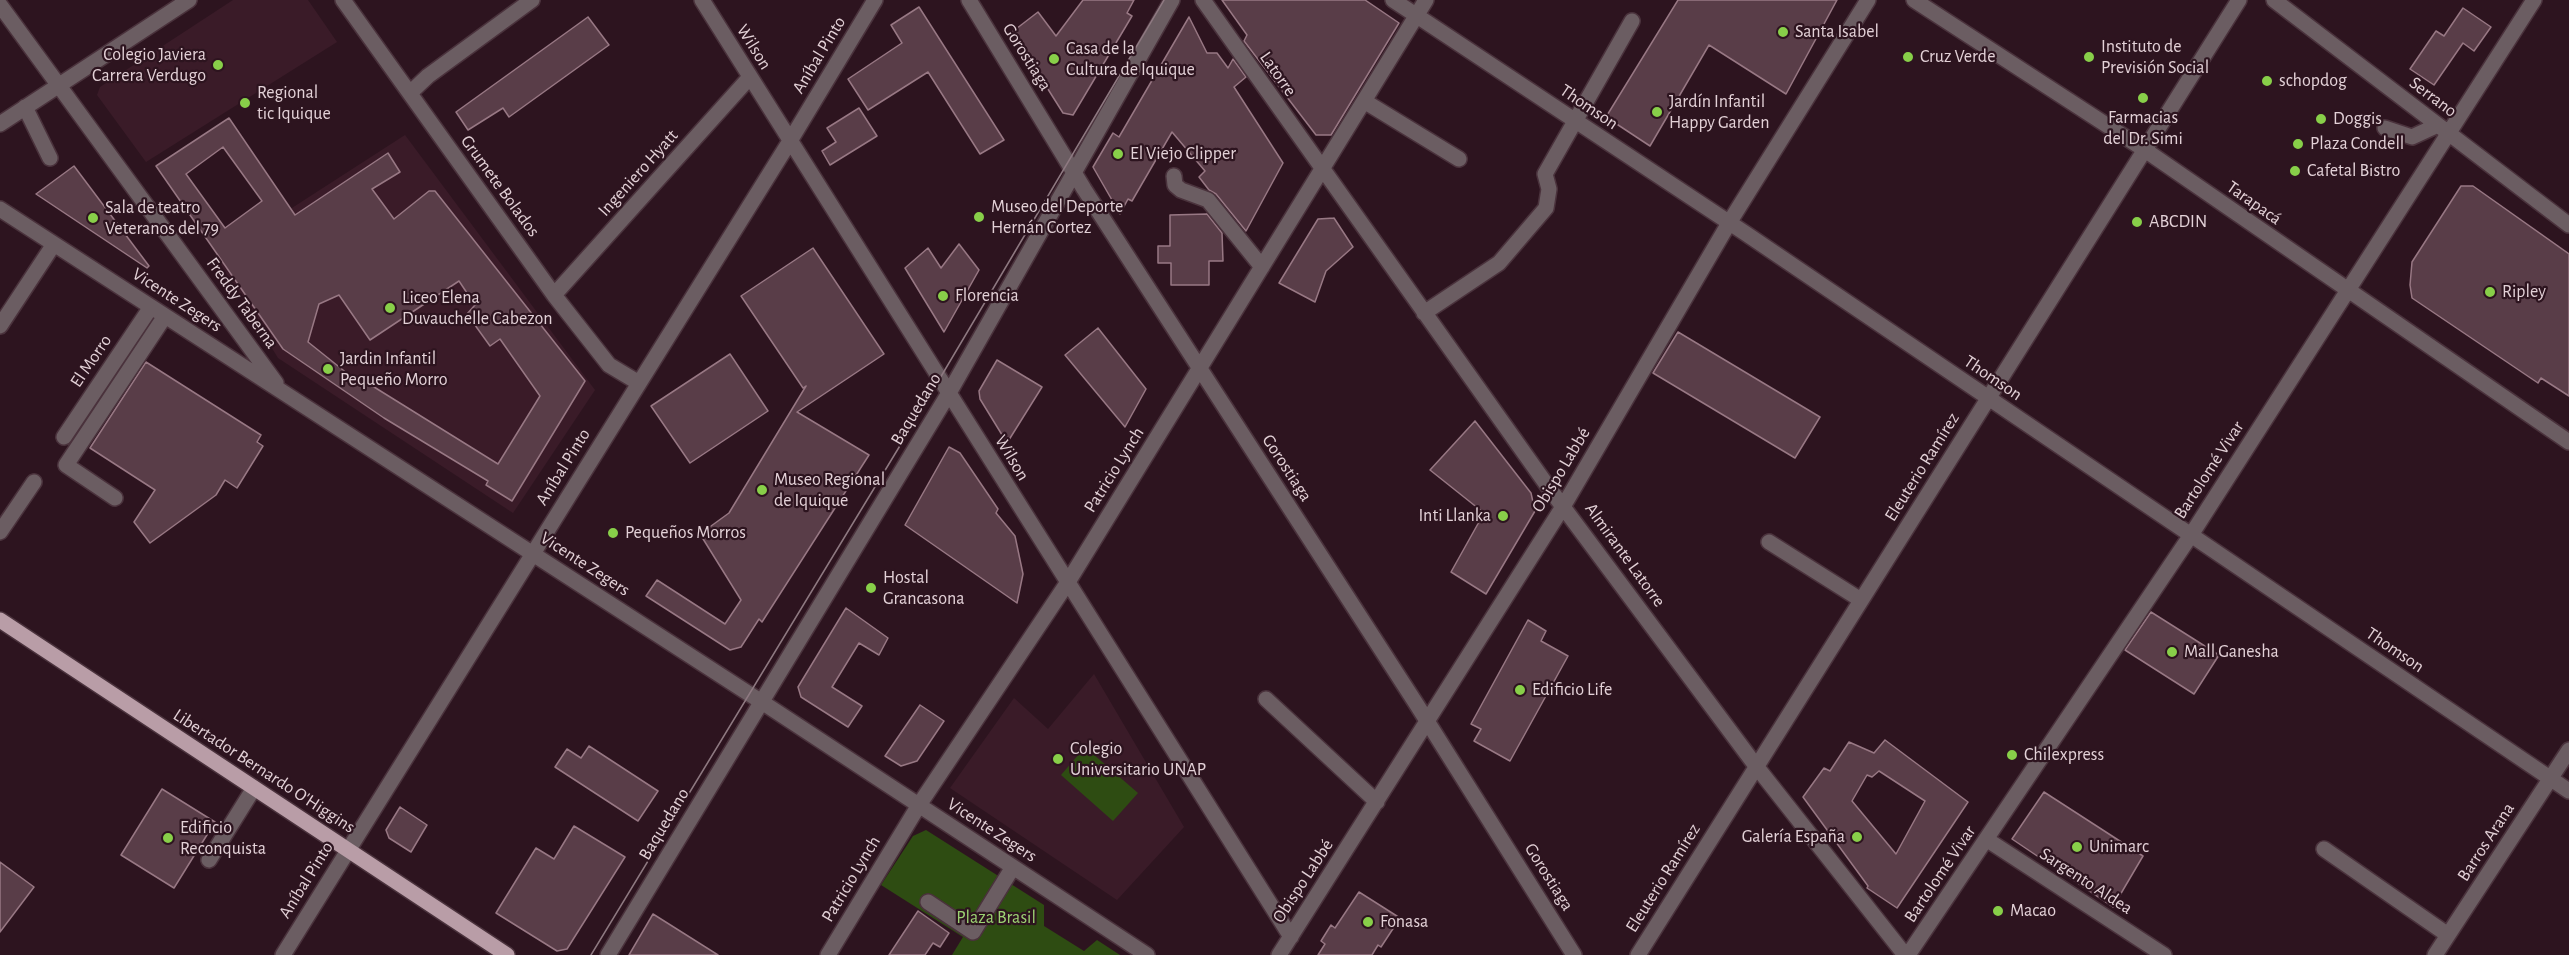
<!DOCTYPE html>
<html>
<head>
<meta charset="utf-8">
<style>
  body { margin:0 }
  canvas { display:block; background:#2d141f }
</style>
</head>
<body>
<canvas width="2569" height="955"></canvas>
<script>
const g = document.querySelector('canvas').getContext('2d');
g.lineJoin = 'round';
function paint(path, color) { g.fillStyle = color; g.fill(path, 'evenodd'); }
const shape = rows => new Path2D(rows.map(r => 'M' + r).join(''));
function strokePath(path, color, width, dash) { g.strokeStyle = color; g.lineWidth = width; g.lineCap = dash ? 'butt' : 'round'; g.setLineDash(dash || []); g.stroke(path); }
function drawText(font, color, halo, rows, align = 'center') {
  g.font = font + ' "Alegreya Sans",sans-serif'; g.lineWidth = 4.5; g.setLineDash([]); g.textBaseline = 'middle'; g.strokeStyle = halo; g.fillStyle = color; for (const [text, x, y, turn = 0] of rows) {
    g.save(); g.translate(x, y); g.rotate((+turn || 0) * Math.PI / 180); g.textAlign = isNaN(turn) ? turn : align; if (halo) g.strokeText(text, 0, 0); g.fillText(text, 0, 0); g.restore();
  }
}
const built = shape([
  [233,0,308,0,337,42,146,162,97,95,100,87],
  [405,135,595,390,513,513,278,358,216,257],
  [1094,674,1184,827,1117,900,950,788,1014,698,1048,729]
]);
const green = shape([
  [1085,747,1138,793,1113,821,1061,775],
  [926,830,1044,905,1044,926,1084,951,1097,940,1120,955,952,955,963,937,881,885,913,836]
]);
const building = shape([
  [1083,0,1134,0,1127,13,1132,16,1073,115,1063,113,1012,32,1038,12,1056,36,1083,0],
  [1222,0,1365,0,1399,23,1331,135,1316,135,1244,41,1247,35,1222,0],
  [1678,0,1837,0,1786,94,1709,45,1650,146,1606,117,1678,0],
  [919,7,1004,140,980,154,928,72,868,110,848,79,902,43,891,25,919,7],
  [2463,8,2491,27,2474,51,2463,43,2434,85,2410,69,2436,31,2444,36,2463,8],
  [588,17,609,45,509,117,503,108,468,130,456,112,588,17],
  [1189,17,1207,53,1217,53,1228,68,1233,59,1246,77,1234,87,1283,163,1246,231,1216,194,1209,190,1199,177,1205,171,1172,132,1132,201,1128,199,1120,214,1093,167,1113,133,1119,137,1189,17],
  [859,108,877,136,830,165,822,151,836,142,827,128,859,108],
  [229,118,295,215,388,153,400,172,372,189,394,219,429,191,435,191,585,381,512,501,486,485,488,481,384,418,283,349,156,166,229,118],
  [223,147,262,201,225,228,186,174,223,147],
  [459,281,475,305,467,314,490,346,500,339,540,396,498,464,366,382,363,386,308,342,319,304,339,295,370,340,459,281],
  [74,166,149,266,147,268,36,194,74,166],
  [2461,186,2473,186,2569,254,2569,396,2541,378,2538,383,2412,298,2410,285,2412,262,2461,186],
  [1207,214,1222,233,1223,261,1209,261,1209,285,1171,285,1171,263,1158,263,1158,246,1170,246,1170,215,1207,214],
  [1334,218,1353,247,1326,271,1315,302,1279,283,1318,219,1334,218],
  [959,244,979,270,944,332,905,268,928,248,941,268,959,244],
  [813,248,884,354,797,412,869,455,762,622,759,619,741,647,730,650,646,596,657,580,725,624,741,600,700,534,729,513,806,386,803,388,741,296,813,248],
  [1098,328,1146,389,1125,427,1065,355,1098,328],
  [1678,332,1820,417,1795,458,1653,373,1678,332],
  [730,354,768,411,690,463,651,406,730,354],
  [997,360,1042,387,1007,443,980,399,979,391,997,360],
  [146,362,261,435,257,442,263,446,237,488,225,480,216,495,150,543,134,522,155,490,90,448,146,362],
  [1475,421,1531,493,1535,511,1486,594,1451,572,1484,513,1430,470,1475,421],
  [949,447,960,453,998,509,996,513,1015,536,1023,574,1017,603,905,525,949,447],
  [846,608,888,638,879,655,859,643,832,687,862,706,848,727,801,697,798,687,846,608],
  [2151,612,2219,655,2194,694,2125,650,2151,612],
  [1528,620,1546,631,1541,641,1568,656,1510,761,1474,741,1481,729,1471,724,1528,620],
  [920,705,944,721,917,761,901,766,885,756,920,705],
  [1885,740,1968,802,1897,908,1867,888,1868,886,1803,797,1824,768,1830,771,1849,742,1874,753,1885,740],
  [1879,771,1925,801,1896,854,1852,801,1867,775,1872,777,1879,771],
  [589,746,658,791,638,821,555,767,567,749,581,758,589,746],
  [162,789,215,822,174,888,121,855,162,789],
  [2044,792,2143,856,2113,907,2012,839,2044,792],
  [400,807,427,825,411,852,389,838,386,830,400,807],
  [574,826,625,857,567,949,557,951,496,913,536,848,554,859,574,826],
  [0,862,34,887,0,932,0,862],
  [1359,892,1400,918,1381,947,1378,945,1372,955,1318,955,1325,944,1321,941,1331,925,1335,928,1359,892],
  [918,911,949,933,940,947,933,943,925,955,889,955,918,911],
  [653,914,718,955,629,955,653,914]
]);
const minor = shape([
  [343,0,554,295,609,365,639,383],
  [702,0,1291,937],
  [969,0,1084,189,1417,705,1574,955],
  [1203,0,1549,488,1756,766,1905,955],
  [1393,0,1745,233,2569,791],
  [1914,0,2145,150,2569,442],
  [2274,0,2569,225],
  [0,5,276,383],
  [410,93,428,76,532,0],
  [1364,101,1459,159],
  [25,107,50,158],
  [0,124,189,0],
  [2385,128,2412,137,2438,125],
  [1174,176,1175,185,1181,190,1208,200,1262,267],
  [0,209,771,708,1147,955],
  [554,295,750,77],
  [1424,313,1499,263,1546,208,1549,189,1545,174,1632,21],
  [0,326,54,244],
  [64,437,151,307],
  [115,498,66,465,165,316],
  [0,532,34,482],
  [1769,542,1861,600],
  [1266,699,1377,802],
  [1986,839,2164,955],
  [2324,849,2448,935],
  [209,860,254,788],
  [928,902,973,932,1013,867],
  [283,955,790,141,875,0],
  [608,955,949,393,1172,0],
  [828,955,919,805,1068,582,1426,0],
  [1279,955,1564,505,1729,223,1868,0],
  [1638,955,2239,0],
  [1908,955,2191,535,2534,0],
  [2435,955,2569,750]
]);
const major = shape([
  [0,620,507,955]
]);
const tram = shape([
  [591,955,901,444,1164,0]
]);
const markers = [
  [1783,32,6,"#88cf49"],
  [1908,57,6,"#88cf49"],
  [2089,57,6,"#88cf49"],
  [1054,59,6,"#88cf49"],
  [218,65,6,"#88cf49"],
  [2267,81,6,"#88cf49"],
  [2143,98,6,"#88cf49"],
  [245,103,6,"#88cf49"],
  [1657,112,6,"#88cf49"],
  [2321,119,6,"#88cf49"],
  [2298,144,6,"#88cf49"],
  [1118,154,6,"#88cf49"],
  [2295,171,6,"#88cf49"],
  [979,217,6,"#88cf49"],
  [93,218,6,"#88cf49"],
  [2137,222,6,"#88cf49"],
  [2490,292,6,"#88cf49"],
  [943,296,6,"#88cf49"],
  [390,308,6,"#88cf49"],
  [328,369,6,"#88cf49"],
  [762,490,6,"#88cf49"],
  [1503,516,6,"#88cf49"],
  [613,533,6,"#88cf49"],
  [871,588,6,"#88cf49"],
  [2172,652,6,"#88cf49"],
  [1520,690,6,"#88cf49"],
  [2012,755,6,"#88cf49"],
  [1058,759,6,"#88cf49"],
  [1857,837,6,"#88cf49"],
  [168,838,6,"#88cf49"],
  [2077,847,6,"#88cf49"],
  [1998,911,6,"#88cf49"],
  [1368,922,6,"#88cf49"]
];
const poiNames = [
  ["Santa Isabel",1795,32],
  ["Instituto de",2101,47],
  ["Previsión Social",2101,68],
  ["Casa de la",1066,49],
  ["Cultura de Iquique",1066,70],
  ["Colegio Javiera",206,55,"right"],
  ["Carrera Verdugo",206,76,"right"],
  ["Cruz Verde",1920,57],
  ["schopdog",2279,81],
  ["Regional",257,93],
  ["tic Iquique",257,114],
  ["Jardín Infantil",1669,102],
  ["Happy Garden",1669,123],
  ["Farmacias",2143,118,"center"],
  ["del Dr. Simi",2143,139,"center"],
  ["Doggis",2333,119],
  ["Plaza Condell",2310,144],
  ["El Viejo Clipper",1130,154],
  ["Cafetal Bistro",2307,171],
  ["Museo del Deporte",991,207],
  ["Hernán Cortez",991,228],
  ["Sala de teatro",105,208],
  ["Veteranos del 79",105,229],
  ["ABCDIN",2149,222],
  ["Ripley",2502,292],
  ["Florencia",955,296],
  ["Liceo Elena",402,298],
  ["Duvauchelle Cabezon",402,319],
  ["Jardin Infantil",340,359],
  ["Pequeño Morro",340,380],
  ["Museo Regional",774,480],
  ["de Iquique",774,501],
  ["Inti Llanka",1491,516,"right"],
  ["Pequeños Morros",625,533],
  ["Hostal",883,578],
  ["Grancasona",883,599],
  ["Mall Ganesha",2184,652],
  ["Edificio Life",1532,690],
  ["Colegio",1070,749],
  ["Universitario UNAP",1070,770],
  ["Chilexpress",2024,755],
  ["Edificio",180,828],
  ["Reconquista",180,849],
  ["Galería España",1845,837,"right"],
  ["Unimarc",2089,847],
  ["Macao",2010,911],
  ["Fonasa",1380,922]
];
const streetNames = [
  ["Wilson",754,47,58],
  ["Aníbal Pinto",819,55,-59],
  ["Gorostiaga",1027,57,58],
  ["Latorre",1278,74,55],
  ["Serrano",2433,97,37],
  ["Thomson",1589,107,34],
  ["Ingeniero Hyatt",638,173,-48],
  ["Grumete Bolados",500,186,54],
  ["Tarapacá",2254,203,35],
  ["Vicente Zegers",177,300,33],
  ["Freddy Taberna",242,303,54],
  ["El Morro",91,361,-56],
  ["Thomson",1993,378,34],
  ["Baquedano",916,409,-59],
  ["Wilson",1012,458,59],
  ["Aníbal Pinto",563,467,-58],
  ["Eleuterio Ramírez",1922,467,-58],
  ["Gorostiaga",1287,468,57],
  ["Patricio Lynch",1114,470,-58],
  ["Obispo Labbé",1561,470,-59],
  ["Bartolomé Vivar",2209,470,-57],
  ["Almirante Latorre",1625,555,54],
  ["Vicente Zegers",585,564,33],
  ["Thomson",2395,650,34],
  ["Libertador Bernardo O'Higgins",264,771,33],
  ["Baquedano",664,824,-59],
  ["Vicente Zegers",992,830,33],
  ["Barros Arana",2486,842,-57],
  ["Bartolomé Vivar",1940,874,-56],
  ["Gorostiaga",1549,877,58],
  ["Eleuterio Ramírez",1663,878,-58],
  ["Patricio Lynch",851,879,-59],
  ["Aníbal Pinto",306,880,-58],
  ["Obispo Labbé",1303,881,-57],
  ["Sargento Aldea",2086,881,33]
];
const parkNames = [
  ["Plaza Brasil",996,918]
];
paint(built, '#3a1b28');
paint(green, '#2e4c12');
paint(building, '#593d48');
strokePath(building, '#987884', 1.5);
strokePath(minor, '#4a323c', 18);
strokePath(major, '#4a323c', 18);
strokePath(minor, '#6b5d62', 15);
strokePath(major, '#b99da7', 15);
strokePath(tram, '#8e7981', 1.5);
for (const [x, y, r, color] of markers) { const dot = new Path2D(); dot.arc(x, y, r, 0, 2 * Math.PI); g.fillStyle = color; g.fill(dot); strokePath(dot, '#2d141f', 2); }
drawText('18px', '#e3d1d7', '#2d141f', poiNames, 'left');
drawText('18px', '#e3d1d7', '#2d141f', streetNames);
drawText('18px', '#9cd273', '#2d141f', parkNames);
</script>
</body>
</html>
